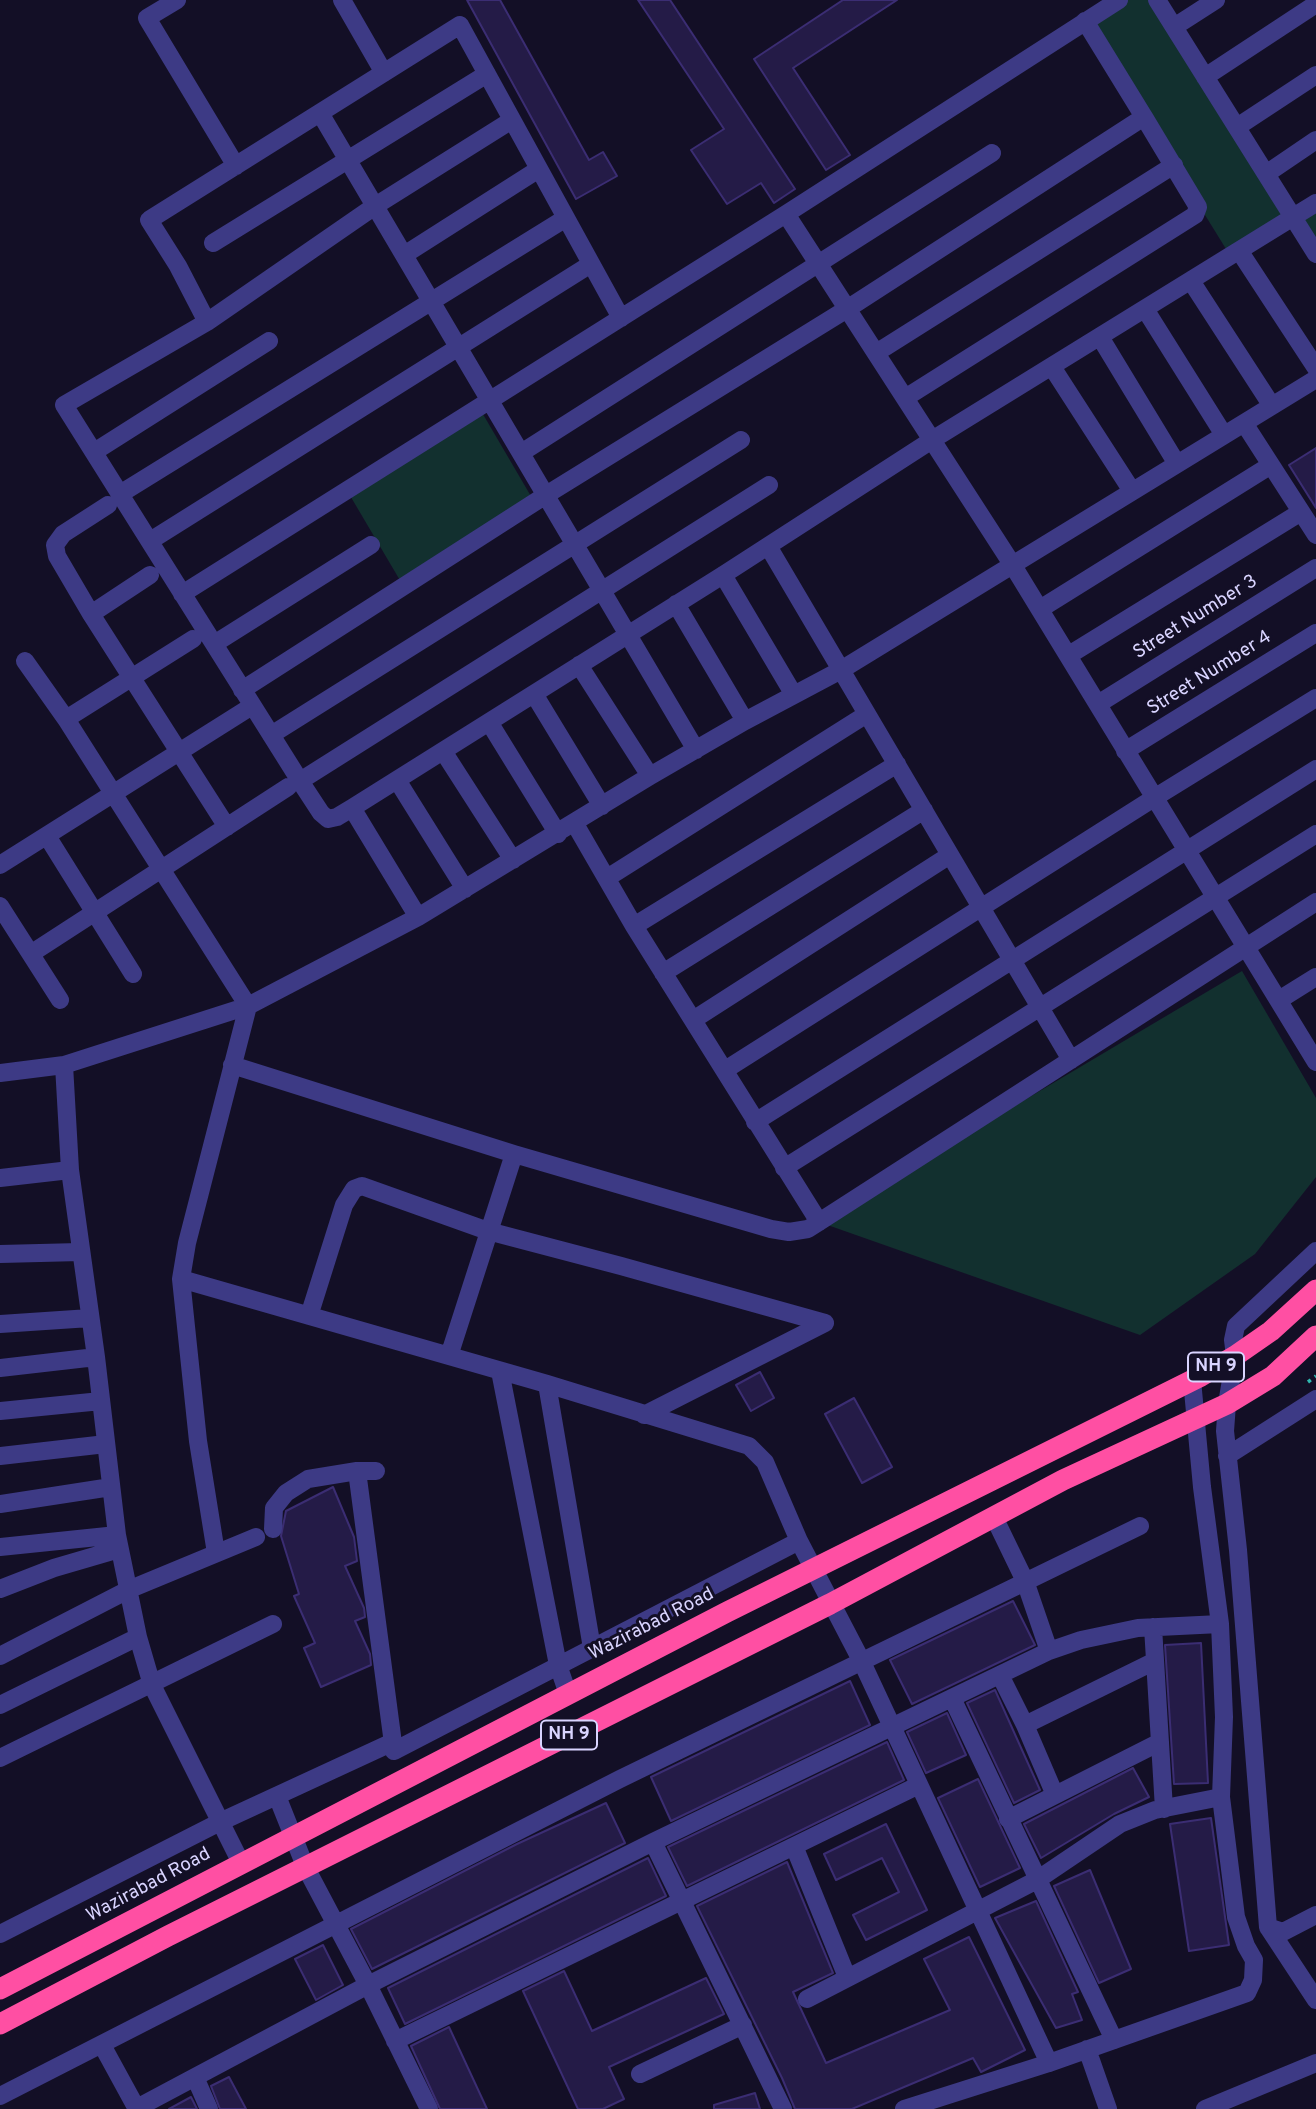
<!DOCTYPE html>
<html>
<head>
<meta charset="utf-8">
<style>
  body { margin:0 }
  canvas { display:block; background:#130f26 }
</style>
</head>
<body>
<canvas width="1316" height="2109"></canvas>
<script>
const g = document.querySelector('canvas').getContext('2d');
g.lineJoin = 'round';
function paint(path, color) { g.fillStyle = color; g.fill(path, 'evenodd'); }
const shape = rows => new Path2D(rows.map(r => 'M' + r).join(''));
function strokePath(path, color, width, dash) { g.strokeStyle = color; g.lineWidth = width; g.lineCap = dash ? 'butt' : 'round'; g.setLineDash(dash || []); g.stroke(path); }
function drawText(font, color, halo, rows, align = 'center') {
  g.font = font + ' Overpass,sans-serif'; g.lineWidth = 6; g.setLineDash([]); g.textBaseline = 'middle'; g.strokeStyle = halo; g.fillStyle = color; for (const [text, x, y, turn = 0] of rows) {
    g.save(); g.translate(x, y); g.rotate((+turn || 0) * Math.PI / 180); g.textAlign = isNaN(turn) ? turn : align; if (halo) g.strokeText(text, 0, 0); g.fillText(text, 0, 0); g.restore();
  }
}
const green = shape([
  [1119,0,1157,0,1293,217,1316,203,1316,254,1293,218,1231,257,1085,21],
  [477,404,532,498,401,582,345,487],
  [1242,971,1316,1098,1316,1177,1255,1254,1140,1335,819,1222]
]);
const building = shape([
  [467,0,500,0,589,160,603,152,617,176,576,199,467,0],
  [638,0,670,0,795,189,774,203,761,183,727,204,691,150,724,129,638,0],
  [843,0,897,0,793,68,850,155,826,170,754,59,843,0],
  [1316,448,1316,508,1289,465,1316,448],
  [760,1372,774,1398,751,1411,736,1385,760,1372],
  [854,1398,892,1467,862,1483,825,1414,854,1398],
  [333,1487,354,1537,357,1561,345,1566,364,1608,365,1617,355,1621,370,1654,371,1665,321,1687,304,1648,315,1643,294,1596,299,1594,281,1536,286,1511,333,1487],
  [1013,1601,1035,1645,912,1704,890,1660,1013,1601],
  [1201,1643,1208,1783,1174,1784,1165,1645,1201,1643],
  [850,1681,870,1725,671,1821,651,1777,850,1681],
  [995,1690,1040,1790,1014,1803,967,1703,995,1690],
  [947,1713,966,1755,926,1773,907,1732,947,1713],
  [887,1742,904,1780,687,1886,668,1847,887,1742],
  [1133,1768,1149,1797,1114,1814,1041,1858,1024,1824,1133,1768],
  [978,1779,1020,1868,980,1887,938,1798,978,1779],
  [606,1803,625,1843,372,1969,351,1929,517,1844,606,1803],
  [1211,1818,1229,1945,1189,1951,1170,1824,1211,1818],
  [886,1824,927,1910,866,1940,853,1915,899,1892,882,1858,836,1880,824,1854,886,1824],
  [648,1858,666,1896,405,2024,388,1988,648,1858],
  [787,1862,833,1973,793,1992,826,2063,950,2010,924,1959,969,1937,1025,2050,981,2072,973,2058,852,2109,795,2109,782,2078,697,1906,787,1862],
  [1090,1870,1131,1969,1099,1983,1054,1886,1090,1870],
  [1036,1901,1078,1992,1072,1994,1082,2020,1056,2028,995,1918,1036,1901],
  [323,1945,343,1985,316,2000,295,1959,323,1945],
  [564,1971,592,2031,706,1978,724,2014,609,2067,624,2099,603,2109,578,2109,523,1991,564,1971],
  [449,2027,487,2109,440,2109,411,2046,449,2027],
  [229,2077,246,2109,220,2109,211,2086,229,2077],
  [755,2093,760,2109,714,2109,714,2105,755,2093],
  [191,2097,197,2109,169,2109,191,2097]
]);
const path = shape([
  [1308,1382,1316,1376]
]);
const minor = shape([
  [177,0,147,18,236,166],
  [342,0,384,73],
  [1157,0,1316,254],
  [1174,27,1216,0],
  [1205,77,1316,4],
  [320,113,696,750],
  [512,120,375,206,207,322,64,405,300,781,321,813,328,819,337,817,352,808,723,575,932,440,1316,203],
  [1237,127,1316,75],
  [1266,174,1316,140],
  [786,214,1012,564,1316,1062],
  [213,243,487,74],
  [1240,252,1316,368],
  [404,255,539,169],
  [1191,281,1272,406],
  [1145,309,1224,435],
  [207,322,178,266,149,220,460,25,621,318],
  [1100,337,1177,464],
  [876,353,1174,165],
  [1052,367,1132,491],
  [905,398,1195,215,1198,207,1144,117],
  [1244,423,1316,535],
  [94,452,269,341],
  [521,453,992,153],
  [120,494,566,218],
  [108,505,63,534,55,545,57,556,91,614,227,827],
  [150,541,591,264],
  [768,546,1071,1060],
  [723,575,794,695],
  [182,594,786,214,1119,0],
  [676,604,745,721],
  [1040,609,1271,465],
  [91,614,150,575],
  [214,644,371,545],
  [1069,655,1301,512],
  [25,661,66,719,248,1006,187,1243,181,1279,198,1441,216,1553],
  [579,665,650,776],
  [242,690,546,495,847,309,1144,117,1085,21],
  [534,694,602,806],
  [1098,704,1316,568],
  [66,719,193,639],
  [489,722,558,834],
  [271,735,741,440],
  [443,751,513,860],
  [1125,751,1316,633],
  [397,780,465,889],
  [300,781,769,485],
  [352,808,418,917],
  [575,824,634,926,819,1222],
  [47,836,133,974],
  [0,865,252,706],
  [607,878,867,714],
  [0,906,60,1000],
  [634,926,897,764],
  [32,953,288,787],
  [663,973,924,810],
  [1279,1000,1316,977],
  [693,1020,950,855],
  [64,1065,70,1170,96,1357,117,1535,138,1637,152,1685,241,1863],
  [232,1065,514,1154,771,1229,789,1232,808,1229,819,1222,1316,902],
  [725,1070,1154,798,1316,698],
  [0,1073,64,1065,248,1006,418,917,650,776,745,721,841,670,1316,379],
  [755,1122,1316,769],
  [784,1168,1316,834],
  [0,1178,70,1170],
  [1316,1251,1236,1326,1233,1340,1235,1356,1227,1404,1225,1431,1238,1550,1268,1927,1283,1932,1316,1915],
  [0,1254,80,1252],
  [181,1279,547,1384,749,1446,765,1462,799,1541,861,1660,1049,2063],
  [309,1316,344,1205,354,1189,362,1186,488,1231,621,1266,825,1323],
  [0,1324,90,1318],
  [449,1356,514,1154],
  [0,1368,96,1357],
  [500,1371,558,1665,568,1694],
  [547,1384,592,1648],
  [0,1411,101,1401],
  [644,1415,825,1323],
  [0,1456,106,1444],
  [1227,1456,1316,1399],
  [357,1471,394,1751,799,1541],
  [0,1504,111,1487],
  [994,1517,1025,1581,1049,1651],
  [273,1529,274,1508,286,1493,308,1479,357,1471,376,1471],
  [0,1547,117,1535],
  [0,1589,54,1568,119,1549],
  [1153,1627,1164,1809],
  [0,1656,128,1590,256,1537],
  [1000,1675,1025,1725],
  [952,1698,1114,2040],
  [0,1705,138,1637],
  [0,1758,273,1624],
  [1055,1795,1025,1725,1155,1661],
  [277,1796,305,1866,368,1985,429,2109],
  [1008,1819,1160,1742],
  [653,1842,783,2109],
  [794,1846,847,1977],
  [1268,1927,1316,2000],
  [0,1934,220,1822,393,1742],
  [807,1999,1037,1880,1120,1824,1155,1810,1221,1797],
  [395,2041,919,1785],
  [102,2045,137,2109],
  [1087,2049,1108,2109],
  [640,2074,743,2025],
  [195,2077,209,2109],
  [0,2096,620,1779,1140,1526],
  [137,2108,368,1985,653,1842,1049,1651,1081,1640,1138,1628,1220,1624],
  [904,2109,1049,2063,1247,1993,1253,1980,1254,1960,1246,1946,1236,1917,1221,1797,1224,1717,1220,1624,1202,1487,1192,1380],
  [1205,2109,1316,2063]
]);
const highway = shape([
  [0,1989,727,1612,1201,1376,1235,1356,1271,1331,1316,1290],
  [0,2024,168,1936,830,1604,1063,1480,1227,1404,1273,1376,1316,1336]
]);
const shields = [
  [1216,1367,56],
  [569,1735,56]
];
const shieldNames = [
  ["NH 9",1216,1367],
  ["NH 9",569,1735]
];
const streetNames = [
  ["Street Number 3",1196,618,-32],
  ["Street Number 4",1210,674,-32],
  ["Wazirabad Road",652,1625,-27],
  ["Wazirabad Road",149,1886,-28]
];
paint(green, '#12302f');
paint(building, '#241b47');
strokePath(building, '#3b2d73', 2);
strokePath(path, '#2fb8b0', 3.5, [3.5, 5]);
strokePath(minor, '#3d3a85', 18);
strokePath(highway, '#ff4fa3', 21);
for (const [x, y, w] of shields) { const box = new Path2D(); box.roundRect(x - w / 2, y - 14.5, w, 29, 5); g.fillStyle = '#130f26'; g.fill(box); strokePath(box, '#d9d4ff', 2); }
drawText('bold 18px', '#d9d4ff', null, shieldNames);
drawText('19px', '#d9d4ff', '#130f26', streetNames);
</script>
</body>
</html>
